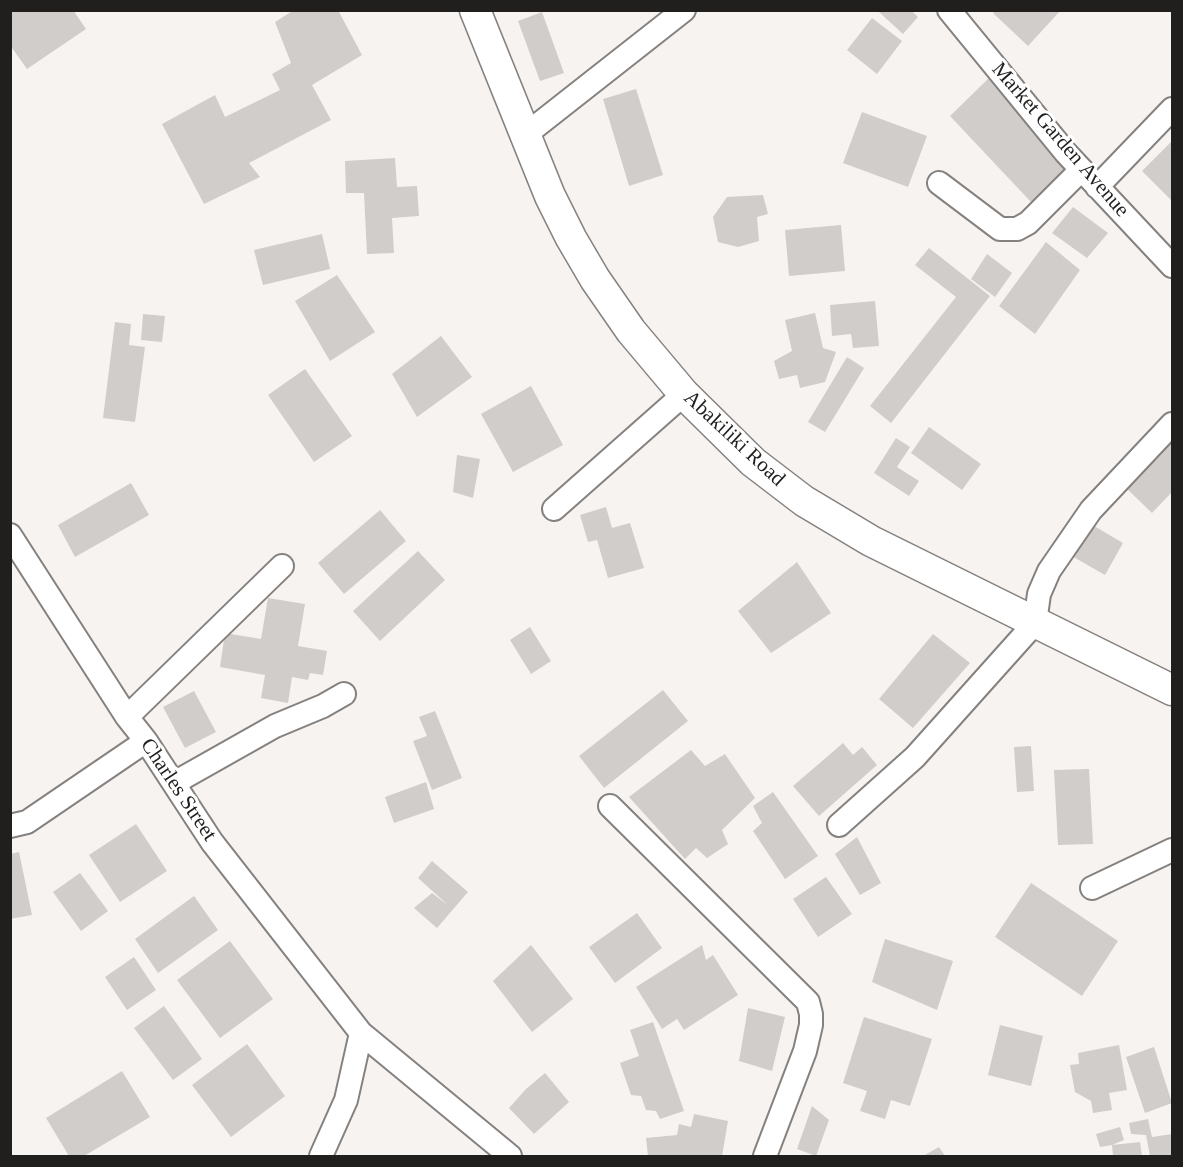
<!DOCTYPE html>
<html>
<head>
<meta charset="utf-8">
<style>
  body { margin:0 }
  #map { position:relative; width:1183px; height:1167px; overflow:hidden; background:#f7f3f0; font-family:Georgia,serif }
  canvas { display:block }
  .frame { position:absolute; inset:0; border:12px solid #201f1e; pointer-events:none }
</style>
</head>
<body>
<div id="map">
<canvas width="1183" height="1167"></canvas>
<div class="frame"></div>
</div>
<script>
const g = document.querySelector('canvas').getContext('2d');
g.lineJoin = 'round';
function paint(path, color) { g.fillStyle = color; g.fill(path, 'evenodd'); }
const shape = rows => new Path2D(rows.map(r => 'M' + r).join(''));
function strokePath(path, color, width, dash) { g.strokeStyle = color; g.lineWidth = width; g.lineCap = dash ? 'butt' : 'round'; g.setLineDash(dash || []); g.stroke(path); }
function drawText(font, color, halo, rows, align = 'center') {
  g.font = font + ' Georgia,serif'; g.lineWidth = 6; g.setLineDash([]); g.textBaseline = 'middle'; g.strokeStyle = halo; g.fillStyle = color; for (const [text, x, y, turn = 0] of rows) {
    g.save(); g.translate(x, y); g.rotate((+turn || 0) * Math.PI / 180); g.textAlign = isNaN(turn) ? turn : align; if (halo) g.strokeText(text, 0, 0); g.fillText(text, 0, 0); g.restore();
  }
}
const building = shape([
  [10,10,73,10,86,29,27,69,10,45],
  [294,10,338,10,362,55,312,85,331,120,249,163,260,177,204,204,162,124,215,95,225,117,280,90,272,74,291,63,275,22],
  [880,10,911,10,918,17,903,34,879,12],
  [995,10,1061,10,1028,46,993,13],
  [542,12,564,73,540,81,518,21],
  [872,18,902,41,877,74,847,50],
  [990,77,1072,164,1031,202,950,116],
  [636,89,663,175,629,186,603,99],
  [862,112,927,136,908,187,843,163],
  [1172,141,1172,199,1171,200,1142,171],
  [395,158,397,187,417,186,419,216,392,218,394,253,367,254,364,193,346,193,345,161],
  [763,195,768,214,757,217,759,241,738,247,718,242,713,217,727,197],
  [1073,207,1108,233,1087,258,1052,233],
  [841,225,845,271,789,276,785,230],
  [322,234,330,269,263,285,254,250],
  [1046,242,1080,270,1035,334,999,306],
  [929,248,990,296,891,423,870,406,956,297,915,265],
  [987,254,1012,273,995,297,971,279],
  [337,275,375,332,330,361,295,301],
  [875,301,879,346,853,348,851,334,832,336,830,305],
  [815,313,823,348,836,352,825,382,800,388,797,375,779,379,774,361,792,351,785,320],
  [143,314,165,316,162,342,141,340],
  [115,322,131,324,129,345,145,347,135,422,103,418],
  [441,336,472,377,417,417,392,374],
  [847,357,864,368,825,432,808,422],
  [305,369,352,436,314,462,268,395],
  [531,386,563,445,513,472,481,414],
  [929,427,981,464,962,490,911,453],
  [1172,431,1172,492,1152,513,1123,485],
  [896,438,910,447,897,467,919,481,909,496,874,473],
  [457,455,480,459,473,498,453,492],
  [131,483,149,515,75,557,58,525],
  [606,507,612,528,630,523,644,568,608,578,597,540,588,542,580,515],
  [380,510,406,541,344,594,318,563],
  [1089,523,1123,543,1105,575,1070,555],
  [418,551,445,580,380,641,353,611],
  [797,562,831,613,771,653,738,611],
  [268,598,305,604,298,646,327,651,323,675,310,673,308,680,292,677,288,703,261,698,265,675,220,667,225,633,261,639],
  [530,627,551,661,531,674,510,640],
  [933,634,970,663,913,728,879,699],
  [663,690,688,721,604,788,579,756],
  [194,691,216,732,185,748,163,707],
  [435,711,462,778,432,790,413,741,427,736,419,717],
  [843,743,853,755,862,747,877,765,819,816,793,786],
  [1031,746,1034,791,1017,792,1014,747],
  [691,750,705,766,725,754,755,798,722,830,728,844,707,858,696,848,685,859,629,797],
  [1089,769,1093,844,1058,845,1054,770],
  [426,782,434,809,394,823,385,797],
  [773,792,818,856,785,879,753,831,762,823,753,806],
  [136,824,167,871,120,902,89,855],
  [857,837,881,883,860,895,835,854],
  [19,852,32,915,10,919,10,854],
  [432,861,468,892,437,928,414,908,432,893,449,906,418,878],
  [80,873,108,911,81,931,53,892],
  [826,877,852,914,818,937,793,899],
  [1031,883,1118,941,1082,996,995,937],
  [194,896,218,930,158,973,135,939],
  [637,913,662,948,615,983,589,947],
  [885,939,953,961,937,1010,872,982],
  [230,941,273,999,220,1038,177,980],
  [531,945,573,999,532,1032,493,981],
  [702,945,706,960,713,955,738,995,684,1030,677,1019,662,1029,636,987],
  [134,957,156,990,127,1010,105,977],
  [164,1006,202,1059,173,1080,134,1028],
  [748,1008,785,1017,772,1071,739,1061],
  [864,1017,932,1039,910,1106,891,1100,885,1119,860,1111,867,1091,843,1083],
  [653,1022,684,1111,660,1119,656,1111,646,1110,641,1096,631,1095,620,1063,639,1056,630,1030],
  [1000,1025,1043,1036,1031,1086,988,1075],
  [247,1044,285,1096,231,1137,192,1085],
  [1119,1045,1127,1090,1109,1093,1112,1110,1093,1113,1091,1101,1075,1092,1070,1065,1079,1064,1078,1053],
  [1154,1047,1172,1103,1145,1113,1126,1057],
  [122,1071,150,1117,84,1156,69,1156,46,1118],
  [545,1073,569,1102,534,1134,509,1108,526,1089],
  [812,1106,829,1120,816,1156,797,1149],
  [694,1114,728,1121,722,1156,648,1156,646,1138,677,1135,679,1124,691,1127],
  [1148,1119,1152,1137,1172,1134,1172,1156,1150,1156,1146,1135,1131,1134,1129,1123],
  [1120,1127,1124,1140,1112,1145,1140,1142,1142,1156,1113,1156,1112,1145,1100,1147,1096,1134],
  [939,1147,945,1156,923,1156]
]);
const minor = shape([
  [949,10,1066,153,1172,266],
  [525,135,684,10],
  [939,183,1000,229,1017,229,1028,223,1081,170],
  [1097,187,1172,109],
  [554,509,684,394],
  [10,535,127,717,146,741,212,842,361,1033,510,1156],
  [127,717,282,566],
  [174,783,275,726,323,706,344,694],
  [610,806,808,1002,811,1014,811,1025,805,1051,765,1156],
  [839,825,915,757,1035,623,1039,594,1049,571,1091,510,1172,424],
  [10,826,27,822,146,741],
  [1092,888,1172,850],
  [321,1156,346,1100,361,1033]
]);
const major = shape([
  [475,10,550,196,571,238,595,279,631,331,684,394,753,462,804,501,871,541,1172,690]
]);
const streetNames = [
  ["Market Garden Avenue",1060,140,49],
  ["Abakiliki Road",734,439,43],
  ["Charles Street",178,790,56]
];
paint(building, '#d1cdcb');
strokePath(minor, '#85817f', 26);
strokePath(major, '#85817f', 33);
strokePath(minor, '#fff', 22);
strokePath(major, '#fff', 30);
drawText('21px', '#201f1e', '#fff', streetNames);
</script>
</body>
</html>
